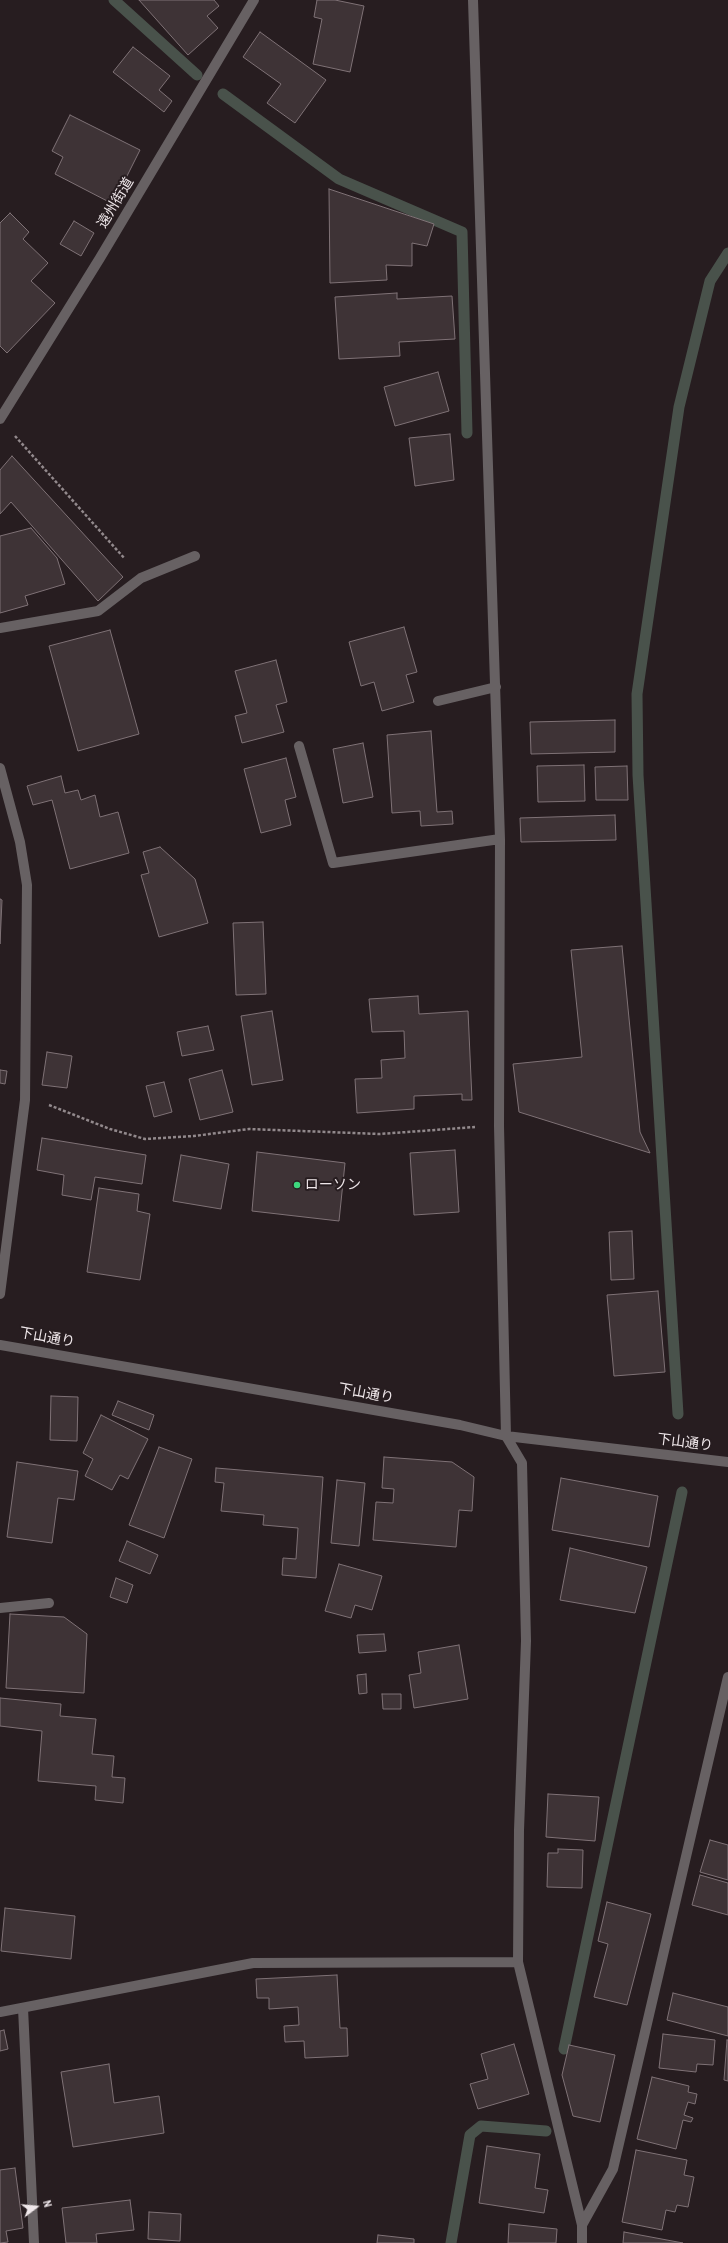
<!DOCTYPE html>
<html>
<head>
<meta charset="utf-8">
<style>
  body { margin:0 }
  #map { position:relative; width:728px; height:2243px; overflow:hidden; background:#271d20; font-family:"Archivo Narrow",sans-serif }
  canvas { display:block }
  .north { position:absolute; left:16px; top:2187px; width:40px; height:40px; -webkit-text-stroke:3px #271d20; paint-order:stroke; rotate:74deg; font-size:11px; font-weight:700; line-height:16px; text-align:center; color:#efe7ea }
  .north::after { content:''; display:block; margin:auto; width:14px; height:18px; background:#efe7ea; clip-path:polygon(50% 0,100% 100%,50% 72%,0 100%) }
</style>
</head>
<body>
<div id="map">
<canvas width="728" height="2243"></canvas>
<div class="north">N</div>
</div>
<script>
const g = document.querySelector('canvas').getContext('2d');
g.lineJoin = 'round';
const shape = rows => new Path2D(rows.map(r => 'M' + r).join(''));
function strokePath(path, color, width, dash) { g.strokeStyle = color; g.lineWidth = width; g.lineCap = dash ? 'butt' : 'round'; g.setLineDash(dash || []); g.stroke(path); }
function paint(path, color) { g.fillStyle = color; g.fill(path, 'evenodd'); }
function drawText(font, color, halo, rows, align = 'center') {
  g.font = font + ' "Archivo Narrow","Noto Sans JP",sans-serif'; g.lineWidth = 4; g.setLineDash([]); g.textBaseline = 'middle'; g.strokeStyle = halo; g.fillStyle = color; for (const [text, x, y, turn = 0] of rows) {
    g.save(); g.translate(x, y); g.rotate((+turn || 0) * Math.PI / 180); g.textAlign = isNaN(turn) ? turn : align; if (halo) g.strokeText(text, 0, 0); g.fillText(text, 0, 0); g.restore();
  }
}
const stream = shape([
  [114,0,197,75],
  [223,94,339,179,462,232,467,433],
  [678,1414,638,775,637,694,679,407,710,281,728,253],
  [564,2049,682,1492],
  [451,2243,470,2135,481,2126,546,2131]
]);
const building = shape([
  [139,0,214,0,219,6,207,16,218,28,188,55,139,0],
  [317,0,335,0,364,6,350,72,313,64,322,19,314,17,317,0],
  [260,32,326,80,295,123,267,103,281,84,243,57,260,32],
  [133,47,170,76,159,90,172,101,164,112,113,72,133,47],
  [70,115,140,150,113,204,55,174,63,157,52,151,70,115],
  [329,189,434,224,427,246,412,243,412,266,386,265,387,280,330,283,329,189],
  [10,213,29,232,23,239,48,263,31,281,55,303,7,353,0,346,0,223,10,213],
  [74,221,94,233,81,256,60,244,74,221],
  [397,293,397,299,452,296,455,339,399,342,400,356,339,359,335,297,397,293],
  [438,372,449,411,395,426,384,387,438,372],
  [450,434,454,480,415,486,409,438,450,434],
  [12,456,123,577,98,601,11,502,0,514,0,470,12,456],
  [31,528,57,558,65,584,25,596,28,605,0,613,0,536,31,528],
  [404,627,417,672,406,675,414,702,382,711,374,682,361,686,349,642,404,627],
  [110,630,139,734,78,751,49,646,110,630],
  [276,660,287,702,276,705,284,732,242,743,235,716,247,713,235,671,276,660],
  [615,720,615,752,531,754,530,722,615,720],
  [431,731,437,812,452,811,453,824,421,826,420,811,392,813,387,735,431,731],
  [363,743,373,797,343,803,333,749,363,743],
  [286,758,296,797,285,800,291,825,261,833,244,769,286,758],
  [584,765,585,801,538,802,537,766,584,765],
  [627,766,628,800,596,800,595,767,627,766],
  [61,776,65,793,78,790,81,800,95,795,100,817,118,812,129,853,70,869,52,800,33,805,27,786,61,776],
  [615,815,616,840,521,842,520,818,615,815],
  [160,847,195,879,208,923,159,937,141,875,149,873,143,852,160,847],
  [0,899,2,900,0,944,0,899],
  [263,922,266,994,236,995,233,923,263,922],
  [622,946,640,1132,650,1153,519,1112,513,1064,582,1057,571,950,622,946],
  [418,996,419,1014,468,1011,472,1100,462,1100,462,1094,414,1096,414,1109,357,1113,355,1079,382,1078,381,1060,405,1058,404,1031,372,1032,369,999,418,996],
  [272,1011,283,1080,252,1085,241,1016,272,1011],
  [208,1026,214,1050,182,1056,177,1032,208,1026],
  [47,1052,72,1056,67,1088,42,1085,47,1052],
  [0,1070,7,1071,5,1084,0,1083,0,1070],
  [222,1070,233,1112,200,1120,189,1079,222,1070],
  [164,1082,172,1112,154,1117,146,1086,164,1082],
  [42,1138,146,1155,142,1184,95,1177,91,1200,62,1195,64,1175,37,1170,42,1138],
  [455,1150,459,1212,414,1215,410,1153,455,1150],
  [257,1152,345,1163,339,1221,252,1211,257,1152],
  [181,1155,229,1164,221,1209,173,1201,181,1155],
  [99,1188,139,1194,137,1211,150,1214,140,1280,87,1272,99,1188],
  [632,1231,634,1279,611,1280,609,1232,632,1231],
  [658,1291,665,1372,614,1376,607,1295,658,1291],
  [51,1396,78,1397,77,1441,50,1440,51,1396],
  [118,1401,154,1415,149,1430,112,1415,118,1401],
  [101,1415,148,1439,128,1479,120,1475,112,1490,85,1476,93,1459,83,1453,101,1415],
  [159,1447,192,1459,164,1538,129,1525,159,1447],
  [384,1457,452,1462,474,1477,472,1511,459,1510,456,1547,373,1540,376,1502,393,1503,394,1489,382,1488,384,1457],
  [17,1462,78,1471,74,1500,58,1498,52,1543,7,1537,17,1462],
  [216,1468,323,1477,316,1578,282,1575,283,1558,296,1559,298,1528,263,1525,264,1515,221,1511,224,1483,215,1482,216,1468],
  [561,1478,658,1496,649,1547,552,1530,561,1478],
  [337,1480,365,1483,359,1546,331,1543,337,1480],
  [127,1541,158,1555,150,1574,119,1561,127,1541],
  [570,1548,647,1567,635,1613,560,1600,570,1548],
  [339,1564,382,1576,372,1610,355,1605,351,1618,325,1611,339,1564],
  [116,1578,133,1585,127,1603,110,1597,116,1578],
  [10,1614,64,1617,87,1634,84,1693,6,1688,10,1614],
  [384,1634,386,1651,359,1653,357,1635,384,1634],
  [459,1645,468,1699,414,1708,409,1675,421,1673,418,1652,459,1645],
  [366,1674,367,1693,359,1694,357,1675,366,1674],
  [382,1694,401,1694,401,1709,383,1709,382,1694],
  [0,1698,61,1704,60,1716,96,1719,92,1754,114,1756,112,1777,125,1778,123,1803,95,1800,96,1786,38,1781,42,1731,0,1726,0,1698],
  [548,1794,599,1797,595,1841,546,1837,548,1794],
  [710,1840,728,1845,728,1880,700,1872,710,1840],
  [558,1849,583,1850,582,1888,547,1887,548,1853,558,1853,558,1849],
  [700,1875,728,1883,728,1915,692,1905,700,1875],
  [607,1902,651,1914,627,2005,594,1997,608,1944,598,1941,607,1902],
  [5,1908,75,1916,71,1959,1,1951,5,1908],
  [337,1975,340,2028,347,2028,348,2056,305,2058,304,2041,285,2042,284,2026,299,2025,298,2007,269,2009,269,1998,257,1998,256,1979,337,1975],
  [673,1993,728,2007,728,2036,667,2020,673,1993],
  [4,2030,8,2049,0,2051,0,2031,4,2030],
  [663,2034,715,2040,713,2065,697,2064,696,2072,659,2068,663,2034],
  [727,2040,728,2040,728,2081,724,2080,727,2040],
  [514,2044,529,2094,478,2109,470,2084,488,2079,481,2054,514,2044],
  [569,2045,615,2055,600,2122,573,2116,562,2075,569,2045],
  [109,2064,114,2103,159,2096,164,2133,73,2147,61,2072,109,2064],
  [652,2077,689,2086,688,2092,697,2094,695,2104,688,2102,684,2115,693,2118,691,2122,683,2120,676,2149,637,2139,652,2077],
  [487,2146,540,2154,535,2188,548,2190,544,2213,479,2203,487,2146],
  [636,2150,687,2160,684,2175,694,2177,688,2207,677,2205,675,2212,666,2210,662,2230,622,2222,636,2150],
  [15,2168,23,2228,6,2231,8,2242,0,2243,0,2170,15,2168],
  [130,2200,134,2230,96,2234,97,2243,66,2243,62,2208,130,2200],
  [149,2212,181,2214,180,2241,148,2239,149,2212],
  [509,2224,557,2229,556,2243,508,2243,509,2224],
  [624,2232,683,2243,623,2243,624,2232],
  [378,2235,414,2239,414,2243,377,2243,378,2235]
]);
const path = shape([
  [15,436,125,559],
  [49,1105,110,1129,145,1139,194,1136,249,1129,380,1134,475,1127]
]);
const minor = shape([
  [473,0,500,839,499,1126,506,1436,522,1463,526,1641,519,1830,518,1962,582,2225,582,2243],
  [0,419,100,258,254,0],
  [0,628,98,611,141,578,195,556],
  [438,701,496,687],
  [299,746,333,863,500,839],
  [0,768,20,842,27,885,25,1100,0,1294],
  [0,1345,460,1425,506,1436,728,1462],
  [0,1608,49,1603],
  [23,2008,34,2243],
  [0,2012,253,1963,518,1962],
  [582,2225,613,2169,728,1677]
]);
const markers = [
  [297,1185,4,"#3dd77d"]
];
const streetNames = [
  ["遠州街道",116,203,-59],
  ["下山通り",47,1338,10],
  ["下山通り",366,1394,10],
  ["下山通り",685,1443,7]
];
const poiNames = [
  ["ローソン",305,1185]
];
strokePath(stream, '#49524b', 11);
paint(building, '#3e3336');
strokePath(building, '#7f7276', 1);
strokePath(path, '#92898c', 2.5, [3, 2]);
strokePath(minor, '#676163', 10);
for (const [x, y, r, color] of markers) { const dot = new Path2D(); dot.arc(x, y, r, 0, 2 * Math.PI); g.fillStyle = color; g.fill(dot); strokePath(dot, '#271d20', 1.5); }
drawText('14px', '#efe7ea', '#271d20', streetNames);
drawText('14px', '#efe7ea', '#271d20', poiNames, 'left');
</script>
</body>
</html>
